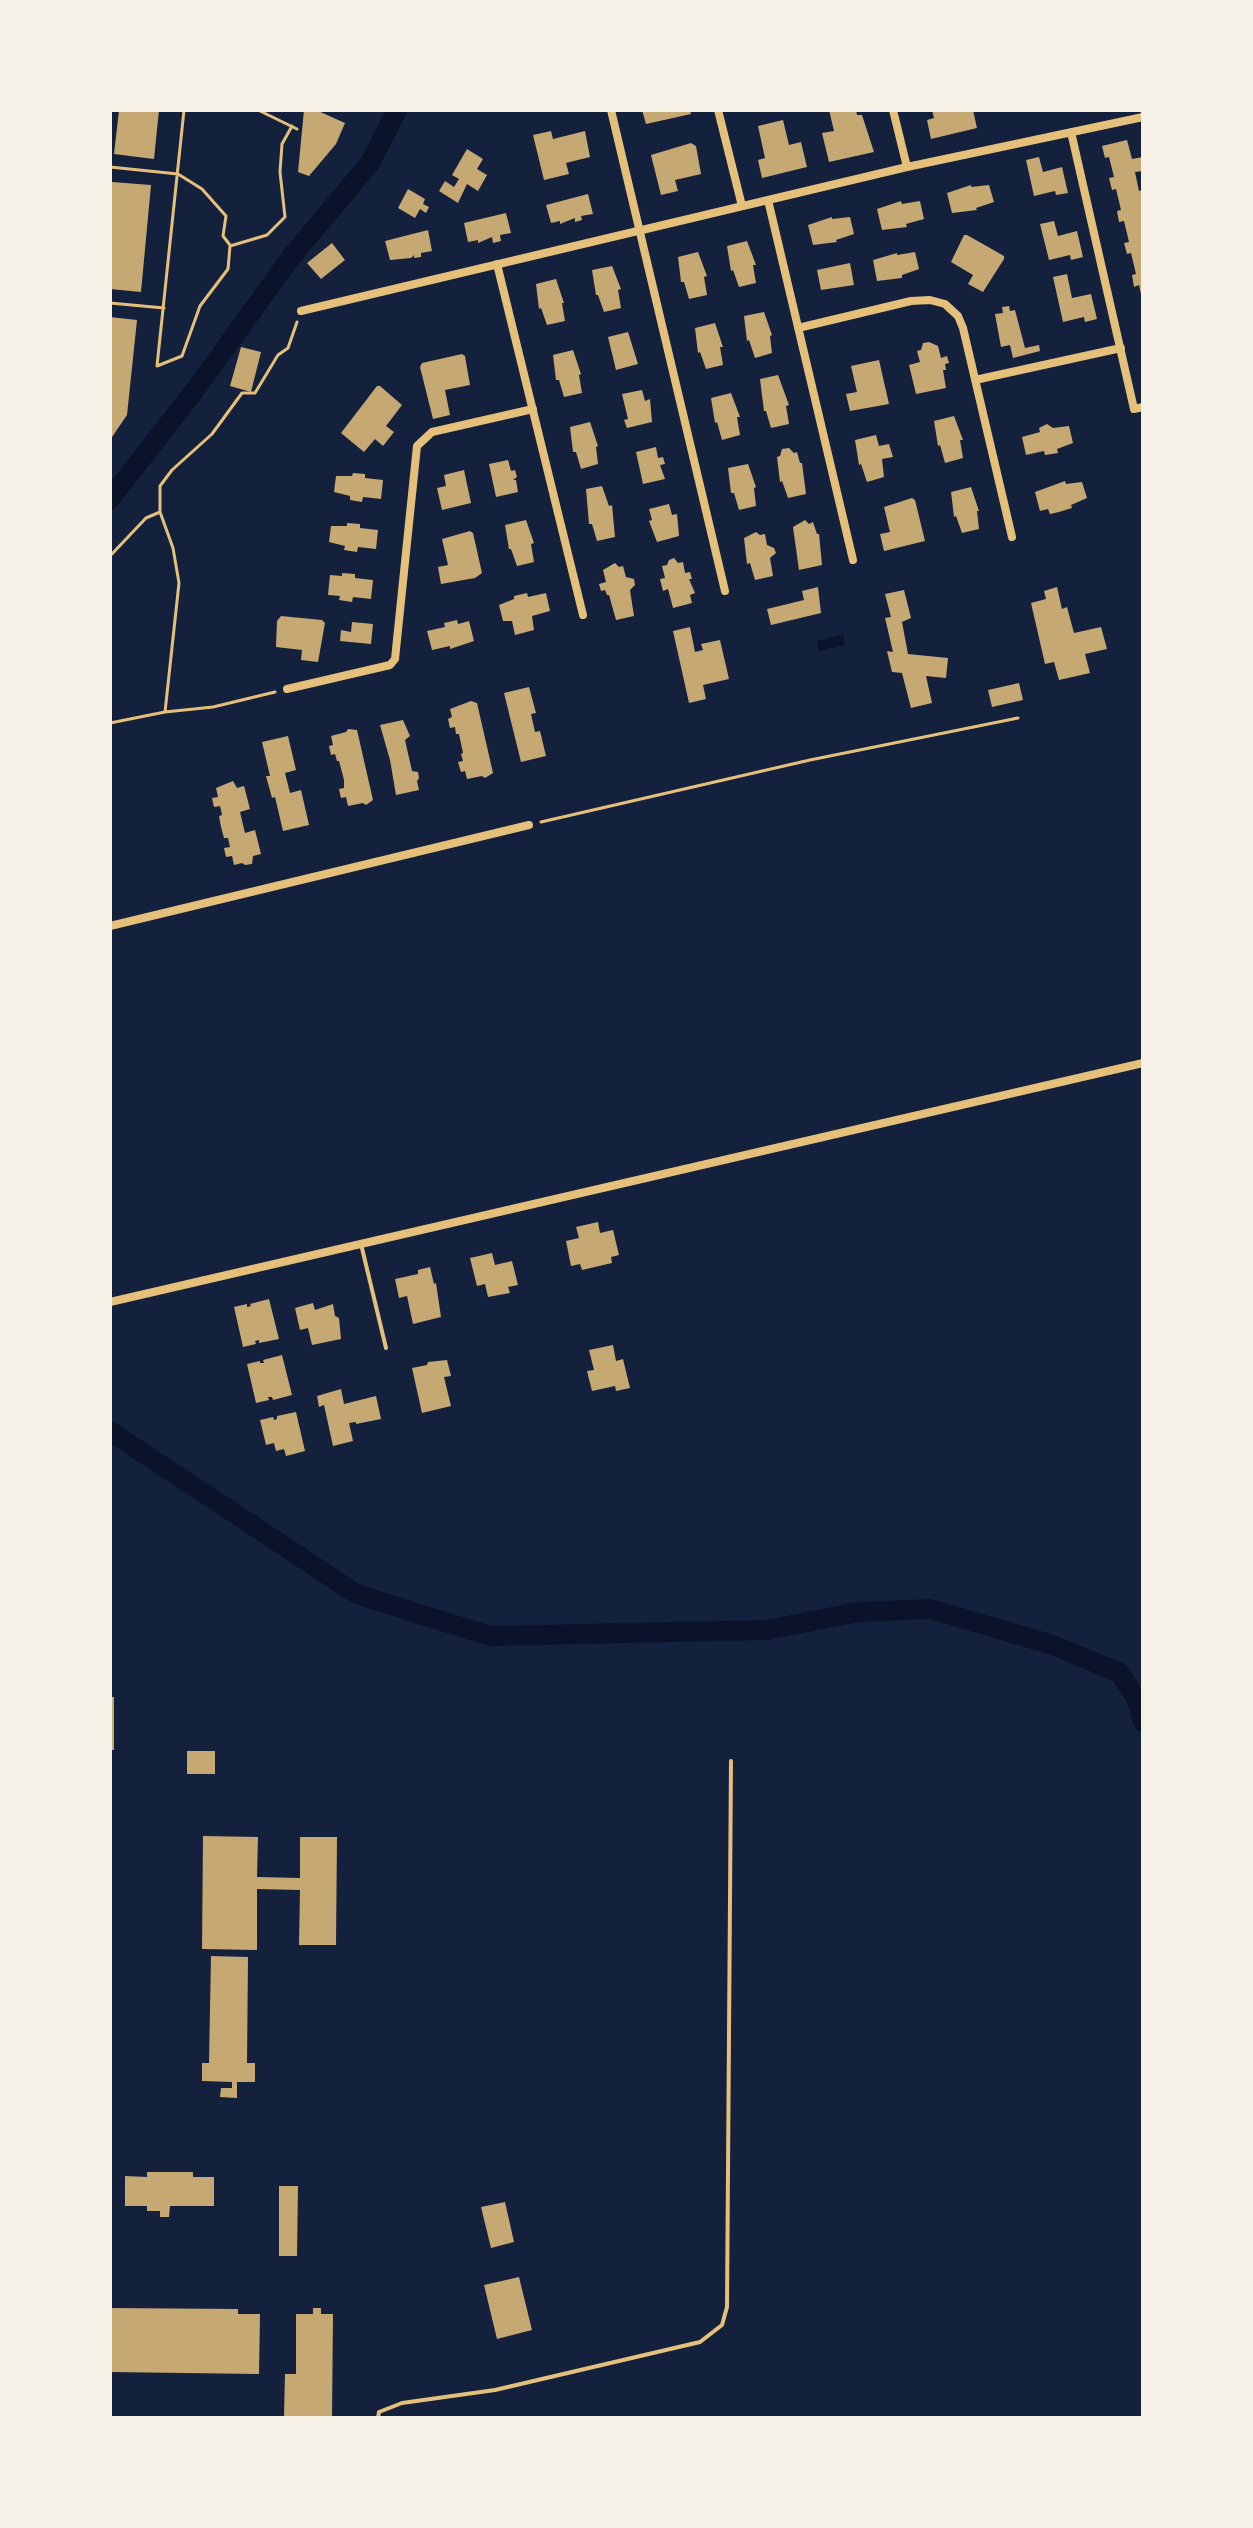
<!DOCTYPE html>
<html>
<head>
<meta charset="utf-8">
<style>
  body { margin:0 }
  #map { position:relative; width:1253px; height:2528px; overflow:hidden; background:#14213d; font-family:"Zilla Slab",serif }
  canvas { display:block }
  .frame { position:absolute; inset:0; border:112px solid #f6f1e7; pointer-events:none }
</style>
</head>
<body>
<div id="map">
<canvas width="1253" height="2528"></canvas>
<div class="frame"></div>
</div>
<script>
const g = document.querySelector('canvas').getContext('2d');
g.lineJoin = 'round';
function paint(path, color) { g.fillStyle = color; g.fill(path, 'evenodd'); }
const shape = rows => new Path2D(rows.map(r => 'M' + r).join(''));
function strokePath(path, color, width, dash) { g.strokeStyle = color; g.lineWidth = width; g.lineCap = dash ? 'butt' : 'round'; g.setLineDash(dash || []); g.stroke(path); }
const water = shape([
  [843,635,845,645,819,651,817,641]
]);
const canal = shape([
  [110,499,195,390,292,256,370,163,397,110],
  [110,1431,356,1594,490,1636,767,1630,858,1612,930,1609,1053,1645,1120,1673,1137,1700,1143,1722]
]);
const building = shape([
  [119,110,159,110,154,159,114,154],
  [304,110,316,110,345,123,336,144,309,176,298,172],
  [642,110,690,110,691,114,646,124],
  [829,110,856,110,857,115,862,115,874,152,829,162,822,133,834,131],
  [932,110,973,110,977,128,931,139,927,120,934,118],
  [783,120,789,145,801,142,807,167,762,178,758,160,765,158,758,126],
  [551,131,553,139,585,131,590,157,566,163,569,174,544,180,533,135],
  [1127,140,1132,159,1143,157,1143,171,1135,172,1139,191,1143,190,1142,299,1139,285,1134,287,1132,275,1136,274,1131,253,1127,254,1124,243,1129,242,1124,221,1119,222,1117,211,1121,210,1116,189,1112,190,1109,178,1114,177,1109,157,1105,158,1102,146],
  [691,143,696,146,701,174,675,180,678,191,661,195,651,155],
  [467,149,483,159,477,169,487,175,478,191,467,184,458,203,439,191,445,181,454,187,459,179,452,175],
  [1039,157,1043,172,1062,167,1068,193,1056,195,1055,191,1034,196,1026,160],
  [112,182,151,185,141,292,110,289],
  [971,185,971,187,989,185,994,202,976,208,977,210,952,213,947,193],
  [408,189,425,199,423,204,429,207,426,213,420,209,415,218,398,208],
  [588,194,593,214,581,216,582,220,575,222,575,218,560,224,560,221,551,223,546,205],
  [901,201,902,204,920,201,924,219,906,224,907,227,882,230,877,209],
  [506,213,511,233,500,235,501,241,493,243,492,237,478,243,478,240,468,242,464,223],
  [832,217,832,219,850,217,854,234,836,240,837,242,813,245,808,225],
  [1054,221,1058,236,1077,231,1083,257,1071,260,1070,255,1049,260,1040,224],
  [428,230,432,251,421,253,421,257,414,258,414,255,411,258,390,260,385,241],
  [964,235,967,235,1004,256,1004,259,983,292,968,284,973,275,951,262],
  [747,241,756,265,753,265,756,283,739,287,733,270,731,271,727,246],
  [332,243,345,260,321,279,307,263],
  [698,252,707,276,704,277,707,295,689,299,684,282,681,282,678,257],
  [915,252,919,269,902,275,902,278,877,281,873,260,897,253,897,255],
  [850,263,854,285,821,290,817,270],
  [612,266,621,289,618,290,621,308,604,312,598,295,596,295,592,270],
  [1067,274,1072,298,1091,294,1097,319,1085,322,1084,317,1063,322,1053,277],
  [556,279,564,303,562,303,565,321,547,325,541,308,539,309,536,284],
  [1009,306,1010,311,1015,310,1025,348,1039,345,1040,351,1013,358,1010,345,1001,347,995,314,1003,313,1002,307],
  [764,312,772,335,770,336,772,353,755,358,749,340,747,341,744,316],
  [110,317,137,320,127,415,110,440],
  [715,323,723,347,720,347,723,365,706,369,700,352,698,353,695,328],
  [628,332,638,364,616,370,608,337],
  [929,342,938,346,941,358,947,356,949,363,945,364,946,370,943,370,946,388,916,394,909,365,920,362,917,351,921,350,923,343],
  [241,347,261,352,251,392,230,386],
  [573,350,581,374,579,375,582,393,564,397,559,380,556,380,553,355],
  [462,354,465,356,470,385,445,390,450,415,433,419,420,367,422,363],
  [879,360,889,404,850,411,846,394,857,392,851,366],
  [778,375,789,405,786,406,789,424,771,428,766,411,764,411,760,379],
  [377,386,380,386,402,405,386,426,394,432,383,446,375,439,364,452,341,433],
  [642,390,645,401,650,399,652,422,627,428,624,420,628,419,622,394],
  [731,393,740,417,737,417,740,435,722,440,717,422,715,423,711,398],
  [954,416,963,440,960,440,963,458,945,463,940,445,938,446,934,421],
  [590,422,598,446,596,447,598,464,581,469,576,452,573,452,570,427],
  [1047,424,1053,428,1069,426,1073,443,1057,449,1058,453,1045,455,1044,451,1026,455,1022,437,1040,432,1039,428],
  [876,435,879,446,889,444,893,457,882,459,884,477,867,482,861,464,859,465,855,440],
  [656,447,658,458,663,457,665,464,660,465,665,479,643,484,636,452],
  [789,448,794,453,797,452,800,463,802,463,806,494,788,498,782,481,780,482,777,457,780,456,782,449],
  [508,460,511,471,515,470,517,477,513,480,516,480,518,492,496,497,489,464],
  [748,464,756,487,754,488,756,506,739,510,734,493,731,493,728,468],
  [464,470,471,503,442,510,437,488,446,486,444,475],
  [353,473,365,474,365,478,383,480,381,499,363,497,362,502,350,500,350,496,334,492,336,476,352,476],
  [1065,481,1066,484,1082,482,1087,498,1071,505,1072,508,1059,512,1050,514,1048,509,1040,511,1035,492],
  [602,486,609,506,612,505,615,537,597,541,592,524,589,524,586,489],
  [971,487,979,511,977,511,979,529,962,533,956,516,954,517,951,492],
  [912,498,915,500,925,541,884,551,880,534,890,532,884,507],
  [669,504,672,515,677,514,679,536,657,542,649,521,652,520,649,509],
  [526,520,534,543,531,544,534,562,517,566,511,549,509,549,505,525],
  [805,520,809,524,813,522,817,534,819,534,822,565,799,570,793,527],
  [347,523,360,524,360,528,378,530,376,549,358,547,357,552,344,550,345,546,329,542,331,526,347,526],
  [470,531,473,533,482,573,475,578,441,584,438,567,448,565,442,539],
  [756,532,760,535,765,534,767,545,774,548,776,553,770,558,773,576,755,580,750,563,747,564,744,538],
  [674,558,678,563,683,562,685,573,690,572,692,579,689,579,695,593,690,595,692,603,673,608,668,589,663,591,660,579,665,578,662,566,667,565,669,560],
  [615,563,619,567,623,566,626,577,634,579,635,585,630,590,634,616,616,620,609,595,607,595,605,590,601,591,599,584,606,582,603,570],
  [342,573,355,574,355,578,373,580,371,599,353,597,352,602,339,600,340,596,328,595,330,575,342,576],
  [818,587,821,613,771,625,767,609,804,600,802,591],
  [1057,587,1062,609,1067,607,1074,633,1101,627,1107,649,1085,654,1090,673,1059,680,1054,662,1045,664,1031,603,1046,599,1044,591],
  [904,590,911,618,902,622,908,654,948,658,946,678,926,676,932,703,911,708,902,673,892,672,887,651,893,652,885,618,891,617,885,594],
  [527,593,528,597,546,593,550,611,532,616,534,630,515,635,512,621,503,621,499,605,514,599,514,596],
  [281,616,322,620,325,623,318,662,301,660,302,650,276,647,277,621],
  [457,620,458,624,469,621,474,641,450,649,450,646,432,650,427,631,445,627,444,623],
  [352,622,373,624,371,644,340,641,341,630,351,632],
  [690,627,695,652,703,650,701,644,720,640,729,679,703,685,706,699,689,703,673,631],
  [1019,683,1023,700,992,707,988,690],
  [529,687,536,713,531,714,535,732,540,731,546,756,521,762,504,693],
  [471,701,477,703,493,773,485,778,482,776,467,779,465,771,461,772,458,762,463,761,461,754,463,753,459,734,456,734,455,727,450,728,448,719,452,717,450,709],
  [403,720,410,736,405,740,412,771,418,772,419,778,417,781,419,790,396,795,390,760,380,725],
  [348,729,357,730,373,800,366,805,363,803,348,806,346,797,341,798,339,789,344,788,344,780,339,761,337,761,335,754,331,755,329,746,333,745,331,736,346,732],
  [288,736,296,770,285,773,290,793,301,790,309,825,283,831,275,797,272,798,266,776,270,776,262,742],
  [233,781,237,788,244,786,250,809,240,812,245,833,255,830,261,854,253,856,252,864,245,865,242,863,234,865,232,856,226,857,224,848,230,847,228,838,224,838,221,827,219,816,222,815,220,806,214,807,212,798,218,797,216,788],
  [598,1222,600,1233,613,1230,619,1255,611,1257,612,1263,582,1270,580,1264,571,1266,566,1241,579,1238,576,1227],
  [492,1253,495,1265,512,1261,518,1285,508,1287,510,1293,488,1297,485,1284,477,1286,470,1258],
  [430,1267,434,1284,436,1283,441,1317,413,1324,407,1296,399,1298,395,1279,418,1274,418,1270],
  [269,1299,279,1339,259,1343,259,1340,255,1341,256,1344,243,1347,234,1307,247,1304,247,1307,251,1306,250,1304],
  [313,1303,315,1310,333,1304,335,1316,339,1318,341,1339,312,1345,308,1328,300,1330,295,1308],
  [613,1345,616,1361,623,1359,630,1388,616,1391,615,1386,592,1391,587,1371,594,1370,589,1350],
  [282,1355,292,1395,273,1400,272,1397,268,1397,269,1400,256,1403,247,1364,260,1361,260,1363,264,1363,263,1360],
  [447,1360,451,1376,444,1377,451,1406,422,1413,412,1368,427,1365,428,1362],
  [341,1389,344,1404,376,1396,381,1419,356,1424,356,1422,349,1423,353,1441,333,1446,324,1405,319,1407,317,1396],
  [296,1412,305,1451,286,1456,284,1449,276,1451,274,1443,266,1445,260,1420,273,1417,274,1420,277,1419,277,1416],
  [110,1697,114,1697,114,1750,110,1750],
  [187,1751,215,1751,215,1774,187,1774],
  [203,1836,258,1837,257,1877,300,1878,300,1837,337,1837,336,1945,299,1945,300,1890,257,1889,257,1950,202,1949],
  [211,1956,248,1957,247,2063,255,2063,255,2082,237,2082,237,2098,220,2097,221,2088,232,2088,232,2082,202,2081,202,2063,209,2063],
  [147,2172,193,2172,193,2177,214,2177,214,2206,170,2206,169,2217,160,2217,160,2211,147,2211,147,2206,125,2206,125,2176,147,2177],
  [279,2186,298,2186,297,2256,279,2256],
  [505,2202,514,2242,491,2248,481,2207],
  [519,2277,532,2330,497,2339,484,2285],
  [110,2308,238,2309,238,2314,260,2314,259,2374,110,2372],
  [313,2308,321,2308,321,2314,333,2314,332,2418,284,2417,285,2374,296,2374,296,2314,313,2314]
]);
const path = shape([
  [184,110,157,366,182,356,200,306,228,269,230,246,267,235,285,217,280,172,282,144,292,126],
  [258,110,297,129],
  [110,167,178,174,202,189,226,216,223,236,230,245],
  [110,303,164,308],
  [110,556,146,518,160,512],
  [165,712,179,583,173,548,160,512,160,486,172,470,212,434,242,393,255,393,278,355,288,348,297,322],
  [110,723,165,712,213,707,275,692],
  [541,822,810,760,1018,718]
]);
const service = shape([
  [361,1244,386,1348],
  [378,2418,379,2412,402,2403,495,2390,700,2342,722,2325,727,2307,731,1761]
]);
const minor = shape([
  [611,110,725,591],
  [718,110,742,206],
  [893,110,907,167],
  [1071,132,1134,409,1143,407],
  [768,200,853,560],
  [497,264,583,615],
  [301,311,907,167,1143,117],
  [798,328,911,301,930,300,945,304,958,316,963,328,1012,537],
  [975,380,1121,348],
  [287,689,390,665,395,659,417,446,432,432,533,409],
  [110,926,529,825],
  [110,1302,1143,1063]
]);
paint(water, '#0b132b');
strokePath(canal, '#0b132b', 20);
paint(building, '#c6a872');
strokePath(path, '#e5c07b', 3);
strokePath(service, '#e5c07b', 4);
strokePath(minor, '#e5c07b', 8);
</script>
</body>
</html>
